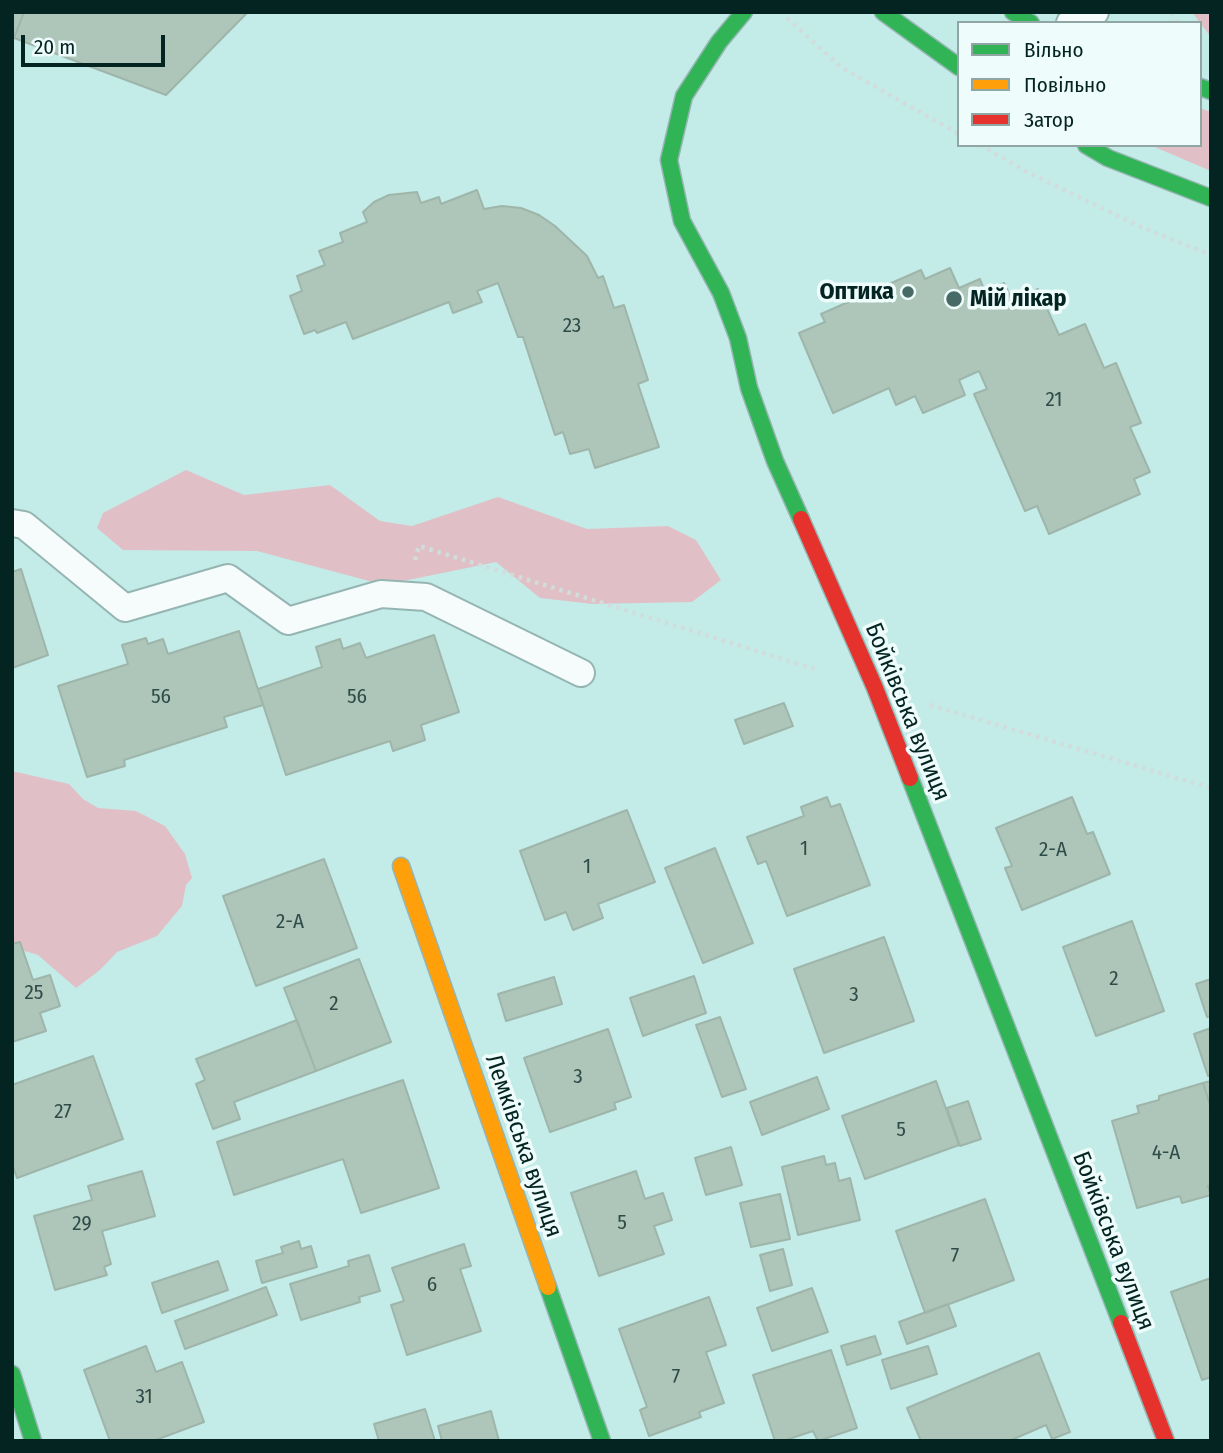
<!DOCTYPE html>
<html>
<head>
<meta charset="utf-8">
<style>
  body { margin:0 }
  #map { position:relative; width:1223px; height:1453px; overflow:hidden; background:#c3ebe8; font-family:"Fira Sans Condensed",sans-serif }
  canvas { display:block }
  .frame { position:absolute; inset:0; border:14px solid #042422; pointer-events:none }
  .legend { position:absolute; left:957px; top:21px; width:245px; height:126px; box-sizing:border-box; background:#eefcfb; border:2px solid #90a6a4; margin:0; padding:9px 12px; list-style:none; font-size:21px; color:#042422 }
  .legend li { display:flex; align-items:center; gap:14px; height:35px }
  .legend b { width:35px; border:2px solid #90a6a4 }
  .scale { position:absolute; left:21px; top:35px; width:144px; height:32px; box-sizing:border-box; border:4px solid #042422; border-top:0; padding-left:9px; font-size:21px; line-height:24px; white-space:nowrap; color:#042422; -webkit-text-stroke:5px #eefcfb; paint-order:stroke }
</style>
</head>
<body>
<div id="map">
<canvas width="1223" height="1453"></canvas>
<div class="frame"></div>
<ul class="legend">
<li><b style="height:9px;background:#30b455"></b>Вільно</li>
<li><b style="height:9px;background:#ff9f0a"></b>Повільно</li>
<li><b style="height:9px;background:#e5322d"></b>Затор</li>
</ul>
<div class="scale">20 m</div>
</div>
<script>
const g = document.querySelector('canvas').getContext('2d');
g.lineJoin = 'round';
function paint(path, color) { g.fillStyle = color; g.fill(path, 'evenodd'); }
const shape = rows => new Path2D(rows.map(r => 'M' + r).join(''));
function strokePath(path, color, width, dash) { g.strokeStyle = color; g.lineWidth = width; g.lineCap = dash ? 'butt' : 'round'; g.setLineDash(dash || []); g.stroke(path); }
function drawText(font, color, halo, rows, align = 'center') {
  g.font = font + ' "Fira Sans Condensed",sans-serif'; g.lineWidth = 7; g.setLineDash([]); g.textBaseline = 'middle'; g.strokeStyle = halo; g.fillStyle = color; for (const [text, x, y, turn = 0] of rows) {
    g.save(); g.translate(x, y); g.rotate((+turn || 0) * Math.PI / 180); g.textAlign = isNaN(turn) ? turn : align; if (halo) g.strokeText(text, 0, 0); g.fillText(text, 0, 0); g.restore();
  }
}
const green = shape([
  [1192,12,1211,12,1211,37,1200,23],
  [1200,108,1211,112,1211,171,1150,145,1200,145],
  [186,470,244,495,330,485,380,521,412,526,498,497,587,529,668,526,696,540,721,580,692,602,593,604,540,598,496,562,384,585,257,551,123,550,97,528,103,513],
  [12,771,69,784,83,799,98,808,136,811,165,826,185,854,192,878,186,885,182,906,157,936,117,952,100,970,76,988,38,955,12,947]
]);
const building = shape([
  [12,12,24,12,14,38,12,37,12,12],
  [24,12,248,12,166,95,14,38,24,12],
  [477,190,484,209,502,206,521,208,539,215,555,226,587,256,598,278,603,276,614,308,624,305,648,380,638,384,659,447,595,468,589,449,570,454,563,432,555,435,523,337,518,337,498,283,477,291,482,302,453,313,449,302,353,339,346,322,317,333,315,330,304,334,290,296,302,291,297,276,325,265,319,251,343,242,340,233,367,222,363,212,374,202,389,195,417,192,421,203,439,197,441,204,477,190],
  [950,268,959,288,980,279,985,292,1004,283,1012,300,1038,289,1059,335,1085,324,1104,368,1116,363,1141,423,1130,427,1150,472,1134,479,1140,494,1049,534,1037,506,1025,511,974,394,987,389,979,371,959,380,965,395,923,413,915,396,896,405,889,388,833,413,799,333,825,322,821,314,921,270,925,279,950,268],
  [21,569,48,655,12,668,12,572,21,569],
  [239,631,263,705,224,717,227,727,124,760,125,766,87,777,58,686,128,664,122,645,146,638,148,644,163,639,168,654,239,631],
  [434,635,459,712,421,725,425,740,393,751,390,741,286,775,258,689,322,667,316,647,340,639,343,649,360,643,366,658,434,635],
  [784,703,793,726,744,744,735,720,784,703],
  [827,797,831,807,840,804,870,885,787,916,766,861,758,864,747,837,804,816,801,807,827,797],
  [1072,797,1087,834,1093,832,1110,874,1022,910,1005,868,1012,866,996,828,1072,797],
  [627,810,655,882,598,904,603,918,573,930,566,912,545,920,520,851,627,810],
  [715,848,753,943,703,963,665,868,715,848],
  [324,859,357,948,256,986,223,896,324,859],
  [1132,921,1164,1011,1096,1036,1063,947,1132,921],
  [884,937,914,1021,824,1053,794,969,884,937],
  [20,942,33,980,50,975,60,1006,40,1013,46,1031,12,1042,12,944,20,942],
  [359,959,391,1042,316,1071,284,988,359,959],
  [694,976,706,1013,643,1036,630,998,694,976],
  [554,977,562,1004,506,1021,498,994,554,977],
  [1211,979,1211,1016,1207,1017,1196,984,1211,979],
  [720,1017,746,1089,722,1097,696,1025,720,1017],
  [297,1020,316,1071,234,1102,240,1119,213,1129,196,1084,205,1080,196,1059,297,1020],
  [1211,1028,1211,1075,1208,1076,1194,1034,1211,1028],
  [608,1029,631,1097,614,1103,616,1109,550,1132,524,1058,608,1029],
  [93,1056,123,1139,17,1178,12,1164,12,1085,93,1056],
  [817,1077,829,1109,762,1135,750,1102,817,1077],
  [403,1080,439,1188,361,1213,343,1159,234,1195,217,1142,403,1080],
  [936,1081,959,1145,865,1179,842,1116,936,1081],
  [1211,1081,1211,1108,1203,1083,1211,1081],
  [1203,1083,1211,1108,1211,1185,1208,1186,1211,1195,1182,1203,1180,1196,1137,1208,1112,1121,1139,1113,1137,1106,1159,1100,1159,1096,1203,1083],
  [968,1101,981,1139,960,1146,947,1108,968,1101],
  [731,1147,742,1185,706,1195,695,1158,731,1147],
  [824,1156,826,1165,835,1163,839,1181,850,1178,860,1220,798,1235,782,1167,824,1156],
  [142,1171,155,1216,102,1231,111,1264,104,1267,107,1275,55,1290,34,1216,92,1200,88,1186,142,1171],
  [636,1171,645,1199,663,1193,672,1220,654,1226,664,1254,599,1276,571,1193,636,1171],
  [780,1194,790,1239,751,1247,740,1203,780,1194],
  [985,1199,1014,1280,925,1313,896,1231,985,1199],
  [299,1241,301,1249,311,1246,317,1267,262,1283,256,1261,283,1253,281,1247,299,1241],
  [464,1244,471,1266,460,1269,481,1331,407,1355,391,1305,404,1301,392,1268,464,1244],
  [783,1249,792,1285,770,1291,760,1255,783,1249],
  [369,1255,380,1291,359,1297,360,1302,301,1320,290,1284,349,1266,348,1261,369,1255],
  [218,1261,228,1290,162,1313,152,1283,218,1261],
  [1211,1278,1211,1377,1202,1380,1171,1292,1211,1278],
  [266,1287,277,1315,185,1349,175,1321,266,1287],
  [812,1288,828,1332,772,1351,757,1308,812,1288],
  [709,1297,726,1345,706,1352,724,1403,699,1412,701,1417,649,1436,640,1410,647,1407,619,1329,709,1297],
  [948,1304,956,1326,907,1344,899,1322,948,1304],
  [875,1336,881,1354,847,1365,841,1346,875,1336],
  [146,1346,156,1372,182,1362,204,1422,153,1441,110,1441,84,1370,146,1346],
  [928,1346,937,1374,891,1389,882,1360,928,1346],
  [831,1350,857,1428,818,1441,813,1431,783,1441,775,1441,753,1375,831,1350],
  [1039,1353,1070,1432,1052,1439,1046,1425,1009,1441,921,1441,907,1408,1039,1353],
  [425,1409,435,1441,379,1441,374,1424,425,1409],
  [491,1411,499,1441,442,1441,438,1426,491,1411]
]);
const path = shape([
  [1172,12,1178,23],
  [787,18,842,68,959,134],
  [980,145,1029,173,1141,227,1211,255],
  [415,560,419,546,818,670],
  [930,705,1211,788]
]);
const lane = shape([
  [1070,23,1095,12],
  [12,523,24,525,125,608,228,578,288,621,381,594,426,597,581,673]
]);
const fast = shape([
  [744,12,719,42,684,96,669,160,682,221,721,293,738,338,749,388,775,461,801,519],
  [883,12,959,67],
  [1013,12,1031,23],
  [1200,87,1211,91],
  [1086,145,1108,158,1211,198],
  [910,778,1121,1323],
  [548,1287,602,1441],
  [12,1374,33,1441]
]);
const slow = shape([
  [401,866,548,1287]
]);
const jam = shape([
  [801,519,875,688,910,778],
  [1121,1323,1166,1441]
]);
const markers = [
  [908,292,7,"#476a67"],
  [954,299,9,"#476a67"]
];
const numberNames = [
  ["23",572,326],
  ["21",1054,400],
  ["56",161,697],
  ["56",357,697],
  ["1",804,849],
  ["2-А",1053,850],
  ["1",587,867],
  ["2-А",290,922],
  ["2",1114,979],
  ["25",34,993],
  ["3",854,995],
  ["2",334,1004],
  ["3",578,1077],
  ["27",63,1112],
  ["5",901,1130],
  ["4-А",1166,1153],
  ["5",622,1223],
  ["29",82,1224],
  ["7",955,1256],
  ["6",432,1285],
  ["7",676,1377],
  ["31",144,1397]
];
const poiNames = [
  ["Оптика",894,292],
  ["Мій лікар",970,299,"left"]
];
const streetNames = [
  ["Бойківська вулиця",907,712,68],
  ["Лемківська вулиця",523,1146,71],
  ["Бойківська вулиця",1113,1241,69]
];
paint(green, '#e0c0c6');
paint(building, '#aec5ba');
strokePath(building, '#9eb5aa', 2);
strokePath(lane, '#95b5b3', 30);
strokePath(fast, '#95b5b3', 19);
strokePath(slow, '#95b5b3', 19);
strokePath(jam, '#95b5b3', 19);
strokePath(path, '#d1dddc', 4.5, [3.5, 5]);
strokePath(lane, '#f6fcfc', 26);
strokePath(fast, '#30b455', 16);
strokePath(slow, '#ff9f0a', 16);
strokePath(jam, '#e5322d', 16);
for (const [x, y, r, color] of markers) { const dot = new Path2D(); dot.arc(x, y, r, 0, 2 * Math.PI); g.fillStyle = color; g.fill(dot); strokePath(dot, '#eefcfb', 2.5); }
drawText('21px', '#2e4c48', null, numberNames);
drawText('bold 24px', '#042422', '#eefcfb', poiNames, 'right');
drawText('24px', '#042422', '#eefcfb', streetNames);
</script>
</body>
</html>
